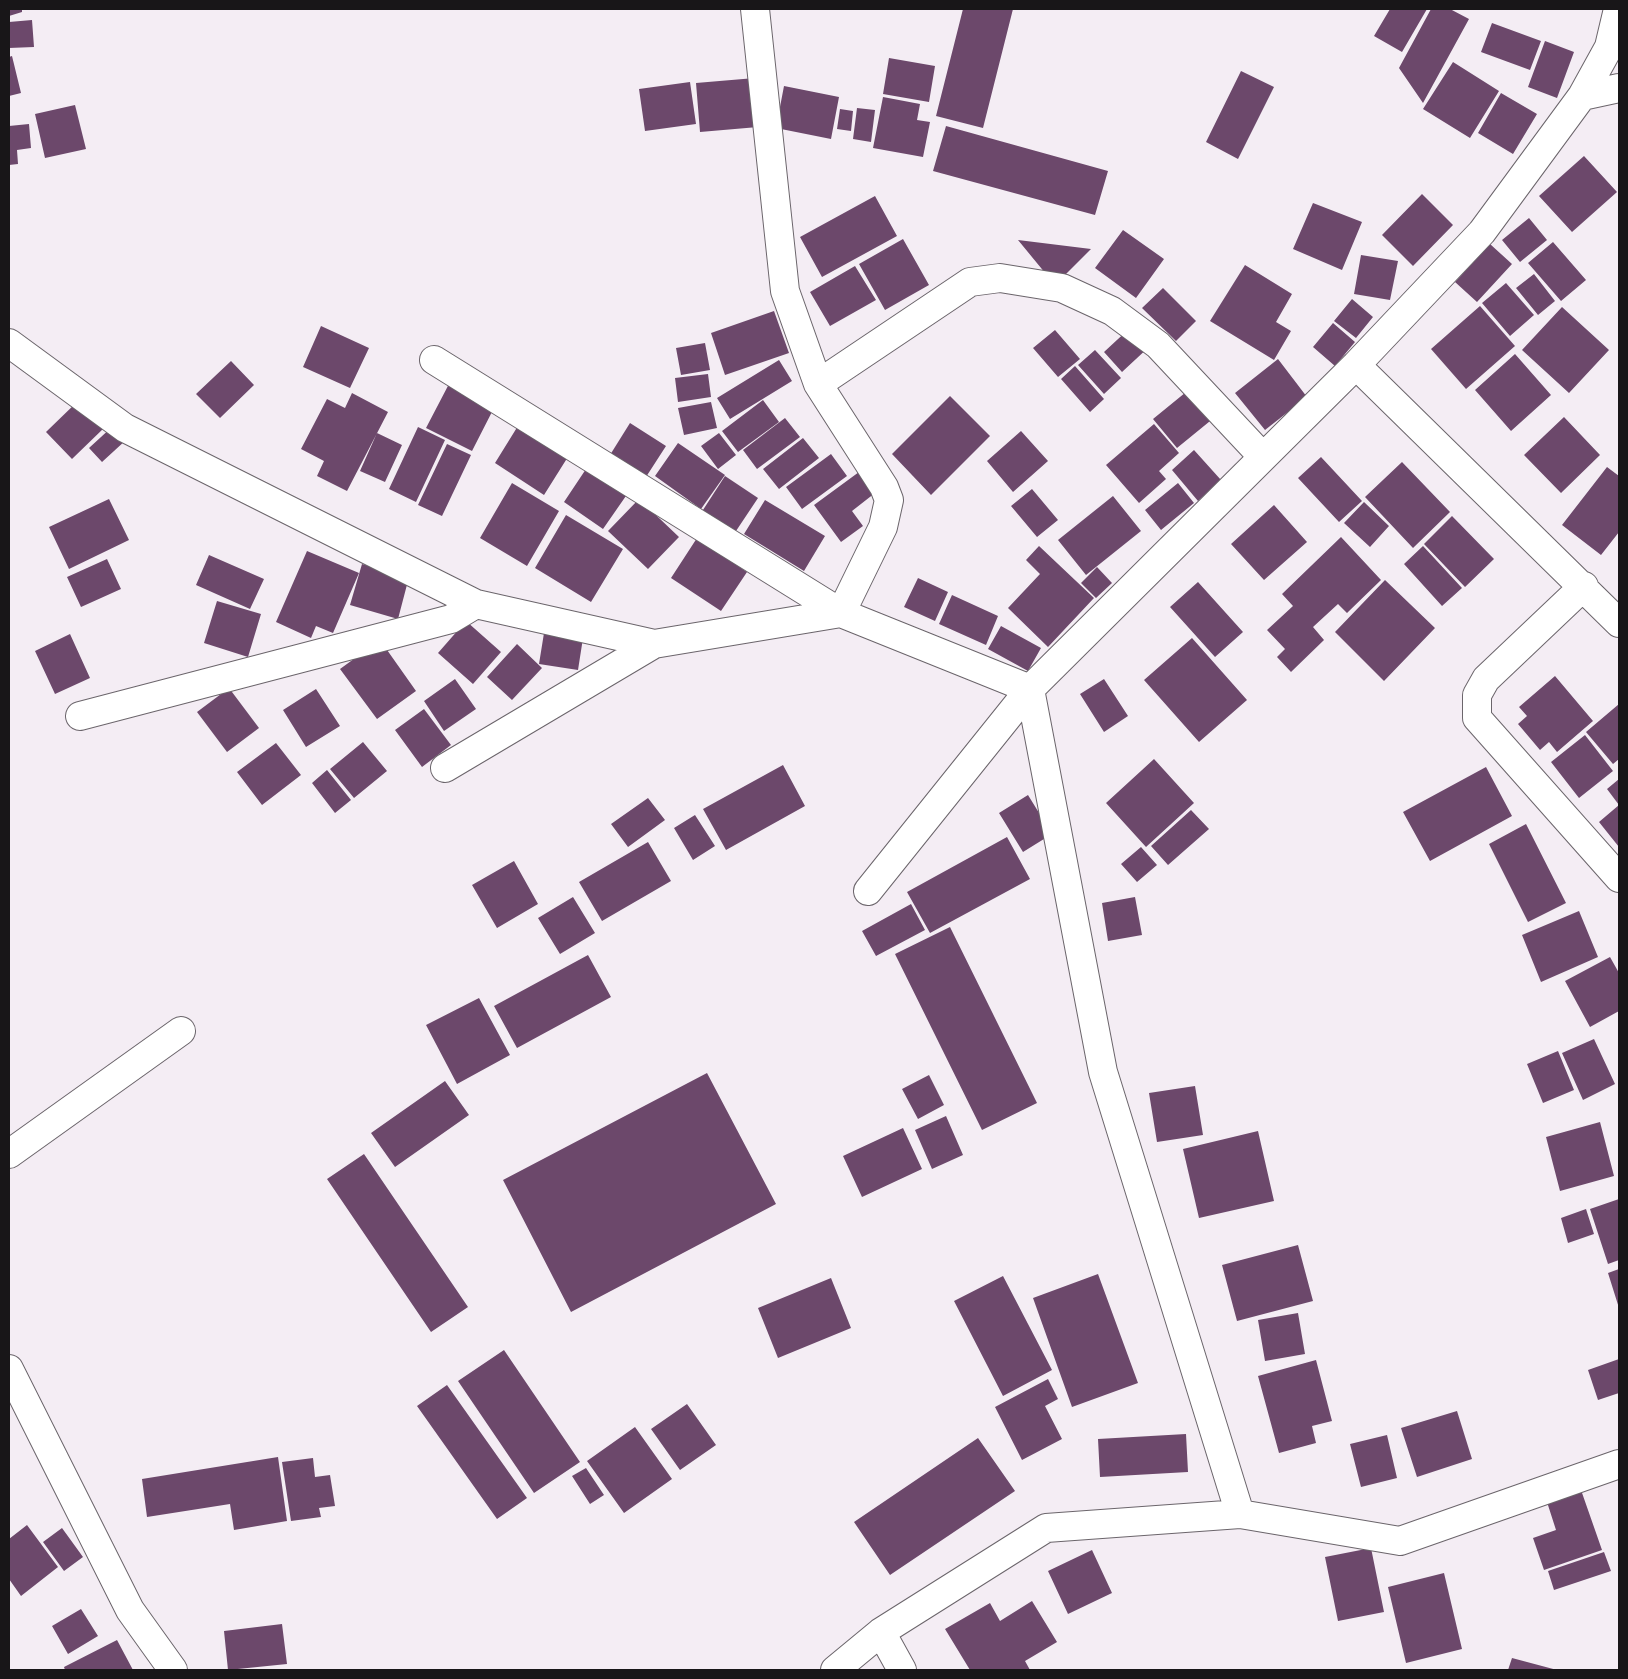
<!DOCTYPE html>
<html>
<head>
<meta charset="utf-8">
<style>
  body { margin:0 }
  #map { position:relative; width:1628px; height:1679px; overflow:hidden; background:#f4edf4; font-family:"Exo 2",sans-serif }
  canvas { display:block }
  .frame { position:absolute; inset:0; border:10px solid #181618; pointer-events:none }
</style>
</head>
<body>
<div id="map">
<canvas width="1628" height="1679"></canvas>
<div class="frame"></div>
</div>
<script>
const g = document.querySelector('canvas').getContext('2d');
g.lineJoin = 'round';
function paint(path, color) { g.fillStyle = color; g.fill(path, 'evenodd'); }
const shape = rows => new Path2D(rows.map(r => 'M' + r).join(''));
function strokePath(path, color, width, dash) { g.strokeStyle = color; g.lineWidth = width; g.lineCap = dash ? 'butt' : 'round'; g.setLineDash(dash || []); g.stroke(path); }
const building = shape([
  [9,9,22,9,22,12,9,16],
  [963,9,1013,9,983,128,936,116],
  [1390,9,1427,9,1402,52,1374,36],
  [1431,9,1450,9,1469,19,1423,103,1399,68],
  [32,20,34,47,9,48,9,22],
  [1492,23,1541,41,1530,70,1481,52],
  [1545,41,1574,52,1557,98,1528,87],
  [12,56,21,93,9,96,9,57],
  [889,58,935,66,929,102,883,94],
  [1453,62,1499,91,1470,138,1423,109],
  [1241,71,1274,87,1238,159,1206,142],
  [755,78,758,127,700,132,696,83],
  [690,82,696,124,645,131,639,89],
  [784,86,839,97,831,139,776,128],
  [1501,93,1537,114,1513,154,1478,133],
  [883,97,920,104,917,120,930,122,923,157,873,148],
  [75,105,86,149,45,158,35,114],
  [857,108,875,110,871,142,853,139],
  [840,109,853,111,851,131,837,129],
  [29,124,31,148,17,150,18,164,9,165,9,126],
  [946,126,1108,171,1095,215,933,171],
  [1584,156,1617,192,1572,232,1539,196],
  [1422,194,1453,225,1413,266,1382,235],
  [875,196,897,236,822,277,800,237],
  [1313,203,1362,222,1342,270,1293,249],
  [1529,218,1547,240,1520,262,1502,240],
  [1123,230,1164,259,1136,298,1095,268],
  [903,239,929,285,885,310,859,264],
  [1018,240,1091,249,1055,285],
  [1553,242,1586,280,1561,301,1528,263],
  [1490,244,1512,264,1477,302,1455,282],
  [1361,255,1398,261,1390,300,1354,294],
  [1245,265,1292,294,1276,322,1291,331,1274,360,1210,321],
  [855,266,876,300,830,326,810,292],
  [1534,274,1555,301,1538,315,1516,288],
  [1506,283,1534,315,1510,336,1482,303],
  [1163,288,1196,321,1176,341,1142,308],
  [1352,299,1373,317,1356,338,1334,321],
  [1480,306,1515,346,1466,389,1431,349],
  [1562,307,1609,350,1569,393,1522,350],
  [774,311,789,353,725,375,711,333],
  [1333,323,1355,342,1335,366,1313,347],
  [321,326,369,348,350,388,303,367],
  [1131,327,1150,346,1122,372,1104,352],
  [1055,330,1080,359,1058,377,1033,348],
  [705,343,710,370,681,375,676,348],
  [1095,350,1121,378,1104,394,1078,365],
  [1515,354,1551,395,1511,431,1475,390],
  [1278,359,1307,397,1265,430,1235,393],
  [779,360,792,381,730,419,717,398],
  [231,361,254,385,220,418,196,394],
  [1075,366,1104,399,1090,412,1061,379],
  [708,374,711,397,678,402,675,378],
  [450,382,496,404,472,451,426,428],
  [1191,388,1215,417,1177,448,1153,419],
  [352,393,388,412,347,491,317,476,324,461,301,449,327,399,345,408],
  [950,396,990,436,931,495,892,454],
  [79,400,105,427,72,459,46,432],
  [763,400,779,422,738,452,722,431],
  [711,402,717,428,684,435,678,408],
  [1564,417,1600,455,1561,493,1524,455],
  [785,418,800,437,757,469,743,450],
  [521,421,571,452,544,495,495,463],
  [630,423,666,446,646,477,610,455],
  [1154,424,1179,453,1159,471,1166,479,1139,503,1106,465],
  [113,426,126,440,102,462,89,448],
  [418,427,445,440,416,502,389,489],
  [1021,431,1048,461,1013,492,987,461],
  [377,433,402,445,385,482,360,471],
  [719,433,736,455,718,469,701,446],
  [803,438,819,458,779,489,763,469],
  [678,443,725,475,701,509,655,476],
  [447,444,471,455,442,516,418,505],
  [1194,450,1221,480,1198,501,1172,470],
  [831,454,847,476,802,509,786,487],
  [1321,457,1362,501,1339,522,1298,478],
  [1402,462,1450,512,1413,548,1365,497],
  [588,466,628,493,603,529,564,502],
  [1607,467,1619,476,1619,532,1601,555,1562,525],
  [859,472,875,493,852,511,863,526,841,542,814,505],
  [725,476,758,498,734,534,701,513],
  [512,483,559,511,527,566,480,538],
  [1178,483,1194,503,1161,530,1145,510],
  [1032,489,1058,520,1037,537,1011,506],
  [1113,496,1141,531,1086,575,1058,540],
  [109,499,129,540,69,569,49,527],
  [639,499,679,537,648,569,608,531],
  [765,500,825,536,804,571,744,534],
  [1364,502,1389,526,1370,547,1344,523],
  [1274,505,1307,542,1264,580,1231,544],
  [566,515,623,549,591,602,535,568],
  [1452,516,1494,559,1465,587,1424,544],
  [1341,537,1381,580,1347,613,1338,604,1313,627,1324,640,1291,672,1277,657,1285,649,1267,630,1293,606,1282,594],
  [697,538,747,572,721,611,671,578],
  [1039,546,1094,598,1048,647,1008,608,1040,574,1026,560],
  [1423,546,1462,588,1442,606,1404,564],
  [307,551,359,573,333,633,316,626,311,638,276,622],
  [209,555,264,579,250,609,196,585],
  [107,559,121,589,81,607,67,577],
  [362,564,409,577,398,619,350,605],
  [1097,567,1112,583,1096,598,1081,583],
  [918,578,948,592,935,621,904,607],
  [1385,580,1435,628,1384,681,1335,632],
  [1198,582,1243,632,1215,657,1170,607],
  [952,595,998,616,986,645,939,624],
  [217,601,261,614,248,657,204,643],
  [466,621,501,652,473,684,438,653],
  [1001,626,1041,648,1028,671,988,649],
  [544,633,583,638,578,670,539,664],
  [70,634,90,678,55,694,35,651],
  [1192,638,1247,700,1199,742,1144,680],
  [380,640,416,691,377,719,340,669],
  [517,644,542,668,512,700,487,677],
  [1555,676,1593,721,1557,752,1549,742,1540,750,1518,724,1527,716,1519,707],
  [455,679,476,709,444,731,424,701],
  [1104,679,1128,716,1104,732,1080,694],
  [229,688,259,728,227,752,197,712],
  [316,689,340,726,306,747,283,710],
  [1619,704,1619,759,1613,764,1586,732],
  [424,709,451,745,422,767,395,730],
  [1585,735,1613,771,1579,798,1551,762],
  [363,742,387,771,354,798,330,769],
  [276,743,301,775,262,805,237,772],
  [1154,759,1194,803,1146,847,1106,803],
  [783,765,805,806,726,850,703,809],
  [1486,767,1512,816,1430,861,1403,812],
  [327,770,351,800,335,813,312,783],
  [1619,779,1619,805,1607,789],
  [1028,795,1052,834,1023,852,999,813],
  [648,798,665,820,628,847,611,824],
  [1619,805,1619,847,1599,822],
  [1191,810,1209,829,1168,865,1151,846],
  [695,815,715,846,693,860,674,828],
  [1526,824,1566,903,1528,922,1489,844],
  [1007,837,1030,879,930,933,907,892],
  [648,842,671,881,602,921,579,882],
  [1141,847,1157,865,1137,882,1121,864],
  [514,861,538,904,497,928,472,885],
  [573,897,595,933,560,954,538,918],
  [1135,897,1142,935,1108,941,1102,903],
  [911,904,925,930,876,956,862,931],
  [1579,911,1598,957,1541,982,1522,935],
  [950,927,1037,1103,982,1130,895,954],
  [588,955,611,997,517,1048,494,1006],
  [1610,957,1619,973,1619,1011,1590,1027,1565,981],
  [479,998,510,1055,457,1084,426,1025],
  [1594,1039,1615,1084,1583,1100,1562,1053],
  [1558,1051,1574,1090,1543,1103,1527,1064],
  [707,1073,776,1204,571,1312,503,1180],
  [929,1075,944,1105,918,1119,902,1089],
  [445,1081,469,1115,395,1167,371,1133],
  [1195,1086,1203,1135,1157,1142,1149,1093],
  [946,1116,963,1155,932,1169,915,1130],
  [1600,1122,1614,1176,1560,1191,1546,1137],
  [903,1128,922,1169,862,1197,843,1156],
  [1258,1131,1274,1201,1199,1218,1183,1149],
  [364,1154,468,1307,431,1332,327,1179],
  [1619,1199,1619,1260,1608,1264,1590,1209],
  [1586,1209,1594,1234,1568,1243,1561,1218],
  [1298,1245,1313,1301,1237,1321,1222,1265],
  [1619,1269,1619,1308,1608,1273],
  [1098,1274,1138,1383,1072,1407,1033,1298],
  [1003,1276,1052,1370,1003,1396,954,1301],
  [831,1278,851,1328,778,1358,758,1308],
  [1298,1313,1305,1354,1265,1361,1258,1320],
  [504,1350,580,1462,534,1493,458,1381],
  [1619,1359,1619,1393,1598,1400,1588,1370],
  [1316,1360,1332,1421,1312,1426,1316,1443,1279,1453,1258,1376],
  [1048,1379,1058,1399,1045,1406,1062,1439,1022,1460,995,1407],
  [447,1385,527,1498,497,1519,417,1406],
  [687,1404,716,1445,680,1470,651,1429],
  [1457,1411,1472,1459,1417,1477,1401,1428],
  [635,1427,672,1479,624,1513,587,1461],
  [1186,1434,1188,1472,1100,1477,1098,1439],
  [1387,1435,1397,1478,1361,1487,1350,1444],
  [978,1438,1015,1491,890,1575,854,1522],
  [278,1457,287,1521,234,1530,230,1504,147,1517,142,1479],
  [313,1458,315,1477,330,1475,335,1506,319,1508,321,1517,291,1521,282,1462],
  [586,1468,604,1495,590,1504,572,1476],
  [1581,1490,1602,1550,1544,1570,1533,1538,1556,1530,1547,1502],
  [27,1525,58,1567,21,1596,9,1579,9,1539],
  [62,1528,83,1557,64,1571,43,1542],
  [1371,1548,1384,1612,1338,1621,1325,1557],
  [1092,1550,1112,1593,1068,1614,1048,1571],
  [1604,1552,1611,1571,1554,1590,1548,1571],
  [1444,1573,1462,1649,1406,1663,1388,1587],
  [1032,1601,1057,1642,1025,1661,1030,1670,970,1670,945,1629,990,1603,1000,1621],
  [81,1609,98,1636,68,1654,52,1626],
  [282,1624,287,1664,228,1670,224,1631],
  [117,1640,133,1670,65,1670,64,1667],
  [1512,1658,1557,1670,1508,1670]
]);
const minor = shape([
  [1582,96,1619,88],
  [9,343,125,428,476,604,654,644,841,613,1030,689,1103,1072,1240,1514],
  [434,360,841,613,883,527,889,500,884,487,818,384,785,291,755,9],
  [1356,365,1619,623],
  [818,384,970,282,1000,278,1062,288,1112,311,1158,345,1263,457],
  [1584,586,1486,679,1477,695,1477,718,1619,878],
  [80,716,451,619,476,604],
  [445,768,654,644],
  [868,891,1030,689,1356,365,1482,232,1582,96,1609,47,1618,9],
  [9,1154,181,1031],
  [9,1369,130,1610,173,1670],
  [881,1632,902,1670],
  [835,1670,881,1632,1046,1528,1240,1514,1400,1541,1619,1464]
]);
paint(building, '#6c486b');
strokePath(minor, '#6b656b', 30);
strokePath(minor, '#fff', 28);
</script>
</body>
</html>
